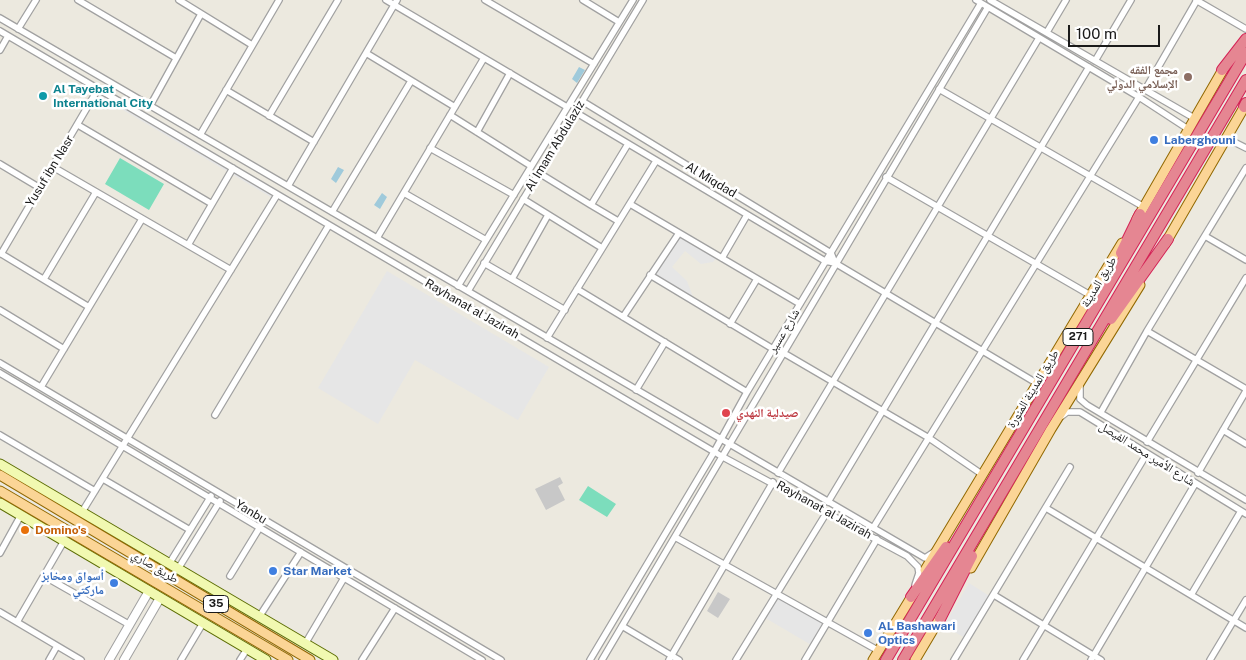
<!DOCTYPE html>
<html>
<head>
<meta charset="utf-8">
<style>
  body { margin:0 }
  #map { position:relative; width:1246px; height:660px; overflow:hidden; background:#ece9df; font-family:"Public Sans",sans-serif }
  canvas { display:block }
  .scale { position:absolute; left:1068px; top:25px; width:92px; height:22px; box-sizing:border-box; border:2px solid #1a1a1a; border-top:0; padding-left:6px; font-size:15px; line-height:18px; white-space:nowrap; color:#1a1a1a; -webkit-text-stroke:4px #fff; paint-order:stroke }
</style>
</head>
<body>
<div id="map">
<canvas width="1246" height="660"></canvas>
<div class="scale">100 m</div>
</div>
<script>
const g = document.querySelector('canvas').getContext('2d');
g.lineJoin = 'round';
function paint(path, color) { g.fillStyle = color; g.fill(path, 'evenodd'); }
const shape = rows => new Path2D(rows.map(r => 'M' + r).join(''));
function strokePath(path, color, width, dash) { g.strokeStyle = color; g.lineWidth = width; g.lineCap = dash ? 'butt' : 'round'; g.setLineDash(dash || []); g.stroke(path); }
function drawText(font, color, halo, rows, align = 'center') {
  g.font = font + ' "Public Sans","Noto Naskh Arabic",sans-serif'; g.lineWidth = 5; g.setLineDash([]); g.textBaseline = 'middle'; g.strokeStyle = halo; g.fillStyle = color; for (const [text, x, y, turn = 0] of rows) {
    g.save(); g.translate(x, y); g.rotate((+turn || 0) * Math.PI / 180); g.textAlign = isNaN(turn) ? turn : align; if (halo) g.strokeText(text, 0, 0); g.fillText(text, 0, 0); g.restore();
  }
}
const religious = shape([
  [560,477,563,483,558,486,565,500,546,510,535,489],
  [718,592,730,599,718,618,707,611]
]);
const pitch = shape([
  [120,158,164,184,149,210,105,184],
  [588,486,616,504,607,517,579,500]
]);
const parking = shape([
  [98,89,277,195,274,199,96,94],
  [679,233,718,256,713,262,701,264,685,251,672,267,687,281,693,297,691,300,650,275],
  [387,271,549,367,518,420,415,360,378,424,318,388],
  [969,583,991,597,967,639,944,626],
  [775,593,827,622,813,646,762,616]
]);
const water = shape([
  [579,67,585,70,577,83,572,79],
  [338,167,344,170,336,183,331,179],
  [382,193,387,197,380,209,374,205]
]);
const minor = shape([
  [78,0,176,58],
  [179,0,252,45],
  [386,0,567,107],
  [485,0,594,64],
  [583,0,619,22],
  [976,0,1139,97,1188,129],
  [990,0,1194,118],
  [1196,0,1246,29],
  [0,18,925,558,934,552],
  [18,29,36,0],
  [0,31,723,457,907,556,918,567,919,573,915,585],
  [1047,32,1066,0],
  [0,50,8,36],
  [366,53,455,107],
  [1095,61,1131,0],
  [939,89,1144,207],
  [226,90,314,142],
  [1145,90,1197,0],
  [150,106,201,14],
  [575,112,825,261,835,263,831,253,582,101],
  [450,115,531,166],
  [269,116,338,0],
  [78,125,212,204],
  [477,132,510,73],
  [200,135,279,0],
  [1226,138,1246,148],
  [430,148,514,195],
  [0,164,40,188],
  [53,167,231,270],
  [539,173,591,205,628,144],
  [886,177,1090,295],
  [288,186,397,0],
  [404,193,486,240],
  [523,199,602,248],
  [630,204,800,304],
  [591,205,618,221],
  [332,212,411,81],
  [1205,236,1246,260],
  [377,238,484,58],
  [188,245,233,168],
  [0,253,89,307],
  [1,254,98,89],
  [722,258,747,215],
  [484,263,565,310],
  [835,263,1038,384],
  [650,275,773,349],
  [44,279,96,192],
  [512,279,548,215],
  [458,286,633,0],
  [577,289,747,392],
  [468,291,643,0],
  [0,310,64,349],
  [623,317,679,233],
  [730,324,757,279],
  [1147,331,1246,389],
  [547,338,656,161],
  [782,352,929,438,983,475],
  [0,363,501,660],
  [0,373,482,660],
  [1080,386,1080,399,1087,405,1246,500],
  [41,387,142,219],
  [636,390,665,342],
  [1101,412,1147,331,1246,168],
  [215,415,329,225],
  [1062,416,1067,412,1080,412,1246,514],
  [1223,430,1246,444],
  [0,435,95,491],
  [1147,442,1246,278],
  [778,473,1039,38],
  [1198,473,1246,391],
  [103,479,190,530],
  [828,502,1089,67],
  [1046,508,1246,628],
  [82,512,277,195],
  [873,528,1139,97],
  [675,537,879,651],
  [0,553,21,515],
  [169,564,211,496],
  [178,569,220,501],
  [44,576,130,625],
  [230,576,260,527],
  [994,595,1101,660],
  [1191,595,1241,511],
  [0,612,81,660],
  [259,617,301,552],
  [17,622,64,541],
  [622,626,679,660],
  [305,644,344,578],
  [49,660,57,646],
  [181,660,203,623],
  [240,660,247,649],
  [362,660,395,608],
  [590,660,714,452,747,392,981,3],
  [602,660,988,7],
  [669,660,773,482],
  [736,660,827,512],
  [805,660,877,539],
  [954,660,1070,467],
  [1023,660,1146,455],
  [1091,660,1195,484],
  [1210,660,1246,600]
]);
const tertiary = shape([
  [109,660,149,591],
  [124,660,160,598]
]);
const secondary = shape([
  [0,464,333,660],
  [0,503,266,660]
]);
const primary = shape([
  [1137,219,1225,66],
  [1165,244,1246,104],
  [0,475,310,660],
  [0,491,288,660],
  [971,568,1051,429,1140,285],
  [925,570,1122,243],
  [873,660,915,591],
  [915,660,943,613]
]);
const motorway = shape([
  [1222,70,1246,39],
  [1244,107,1246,103],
  [1121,253,1140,214],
  [1111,319,1168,239],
  [911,597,946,547],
  [940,619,972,556],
  [886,660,1246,53],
  [903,660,1246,80]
]);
const markers = [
  [1188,77,5,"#8d6e63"],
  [43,96,5,"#0f9aa8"],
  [1154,140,5,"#3f7fe0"],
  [726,413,5,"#e0444e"],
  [25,530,5,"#e8710a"],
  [273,571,5,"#3f7fe0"],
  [114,583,5,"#3f7fe0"],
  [868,633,5,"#3f7fe0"]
];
const shields = [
  [1078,337,30],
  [216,604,25]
];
const shieldNames = [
  ["271",1078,337],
  ["35",216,604]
];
const educationNames = [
  ["مجمع الفقه",1178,70],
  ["الإسلامي الدولي",1178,84]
];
const cultureNames = [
  ["Al Tayebat",53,89],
  ["International City",53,103]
];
const shopNames = [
  ["Laberghouni",1164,140],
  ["Star Market",283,571],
  ["أسواق ومخابز",104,576,"right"],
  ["ماركتي",104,590,"right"],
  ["AL Bashawari",878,626],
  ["Optics",878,640]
];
const streetNames = [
  ["Al Imam Abdulaziz",555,146,-59],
  ["Yusuf ibn Nasr",50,171,-59],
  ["Al Miqdad",711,180,31],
  ["طريق المدينة",1099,282,-59],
  ["Rayhanat al Jazirah",472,309,30],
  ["شارع عسير",784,331,-59],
  ["طريق المدينة المنورة",1033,389,-59],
  ["شارع الأمير محمد الفيصل",1147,454,32],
  ["Rayhanat al Jazirah",824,510,29],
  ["Yanbu",251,512,31],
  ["طريق صاري",155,567,31]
];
const healthNames = [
  ["صيدلية النهدي",736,413]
];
const foodNames = [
  ["Domino's",35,530]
];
paint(religious, '#c8c8c8');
paint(pitch, '#7cddbc');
paint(parking, '#e6e6e6');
paint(water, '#9fcadb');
strokePath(minor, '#a1a1a1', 8);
strokePath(tertiary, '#a1a1a1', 10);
strokePath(secondary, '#5d6e05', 11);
strokePath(primary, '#916800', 11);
strokePath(motorway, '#d42356', 12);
strokePath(minor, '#fff', 5.5);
strokePath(tertiary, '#fff', 8);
strokePath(secondary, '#f1f9b1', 9);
strokePath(primary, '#fbd596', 9);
strokePath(motorway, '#e58692', 10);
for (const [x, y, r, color] of markers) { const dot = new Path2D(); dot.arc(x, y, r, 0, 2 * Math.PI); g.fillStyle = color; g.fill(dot); strokePath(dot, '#fff', 2); }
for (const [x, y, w] of shields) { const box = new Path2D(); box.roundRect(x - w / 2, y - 8.5, w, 17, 4); g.fillStyle = '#fff'; g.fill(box); strokePath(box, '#1a1a1a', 1); }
drawText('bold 11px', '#1a1a1a', null, shieldNames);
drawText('bold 12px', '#785e54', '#fff', educationNames, 'right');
drawText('bold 12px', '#0d838f', '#fff', cultureNames, 'left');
drawText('bold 12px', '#366cbe', '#fff', shopNames, 'left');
drawText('12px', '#1a1a1a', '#fff', streetNames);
drawText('bold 12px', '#be3a42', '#fff', healthNames, 'left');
drawText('bold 12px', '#c56008', '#fff', foodNames, 'left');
</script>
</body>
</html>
